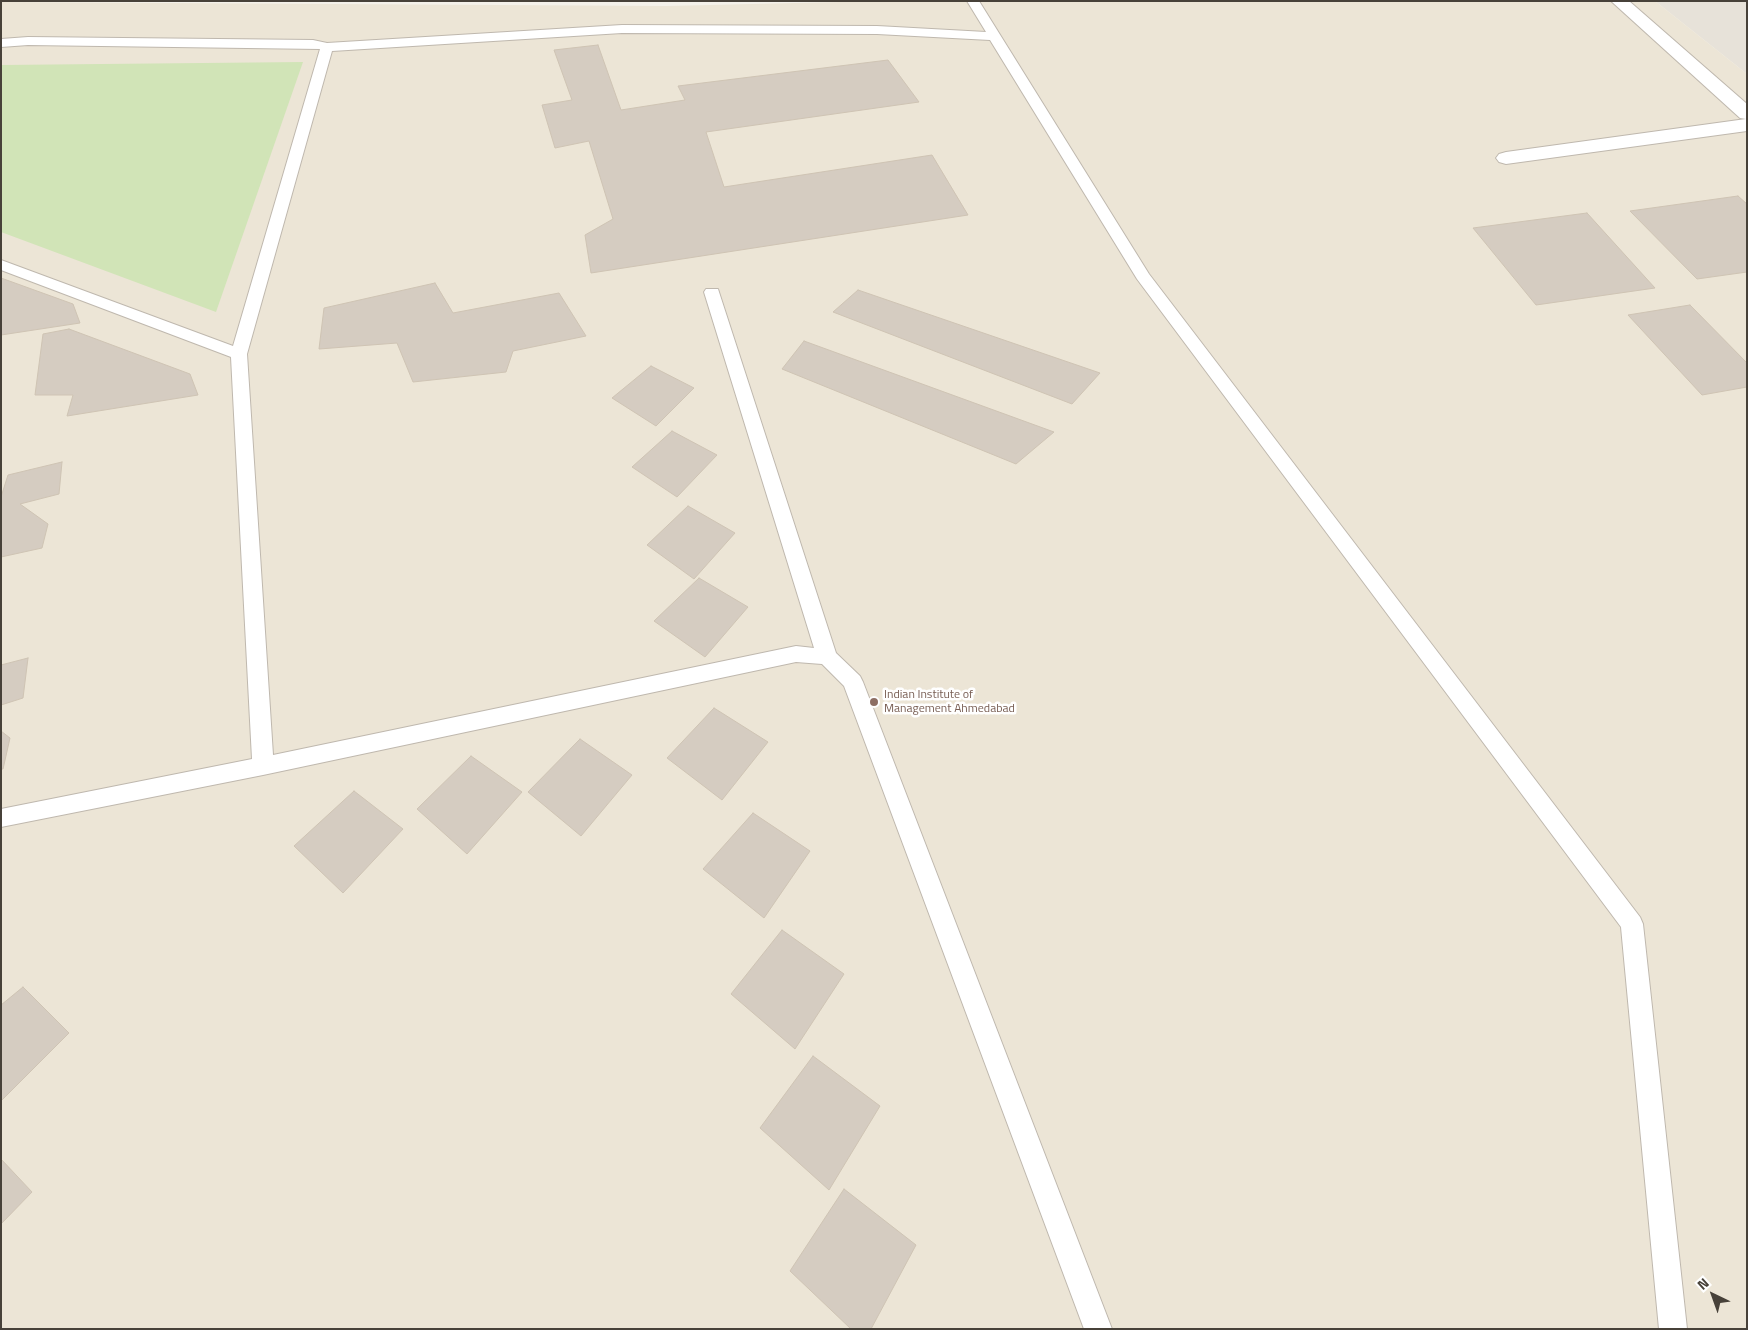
<!DOCTYPE html>
<html>
<head>
<meta charset="utf-8">
<style>
  body { margin:0 }
  #map { position:relative; width:1748px; height:1330px; overflow:hidden; background:#f4f1ea; font-family:"Titillium Web",sans-serif }
  canvas { display:block }
  .frame { position:absolute; inset:0; border:2px solid #474139; pointer-events:none }
  .north { position:absolute; left:1688px; top:1270px; width:50px; height:50px; -webkit-text-stroke:4px #fff; paint-order:stroke; rotate:318deg; font-size:14px; font-weight:700; line-height:20px; text-align:center; color:#474139 }
  .north::after { content:''; display:block; margin:auto; width:18px; height:22px; background:#474139; clip-path:polygon(50% 0,100% 100%,50% 72%,0 100%) }
</style>
</head>
<body>
<div id="map">
<canvas width="1748" height="1330"></canvas>
<div class="frame"></div>
<div class="north">N</div>
</div>
<script>
const g = document.querySelector('canvas').getContext('2d');
g.lineJoin = 'round';
function paint(path, color) { g.fillStyle = color; g.fill(path, 'evenodd'); }
const shape = rows => new Path2D(rows.map(r => 'M' + r).join(''));
function strokePath(path, color, width, dash) { g.strokeStyle = color; g.lineWidth = width; g.lineCap = dash ? 'butt' : 'round'; g.setLineDash(dash || []); g.stroke(path); }
function drawText(font, color, halo, rows, align = 'center') {
  g.font = font + ' "Titillium Web",sans-serif'; g.lineWidth = 5; g.setLineDash([]); g.textBaseline = 'middle'; g.strokeStyle = halo; g.fillStyle = color; for (const [text, x, y, turn = 0] of rows) {
    g.save(); g.translate(x, y); g.rotate((+turn || 0) * Math.PI / 180); g.textAlign = isNaN(turn) ? turn : align; if (halo) g.strokeText(text, 0, 0); g.fillText(text, 0, 0); g.restore();
  }
}
const residential = shape([
  [1655,1,1747,1,1747,74]
]);
const education = shape([
  [882,1,1655,1,1747,74,1747,1329,1,1329,1,2,666,6]
]);
const green = shape([
  [303,62,216,312,1,232,1,65]
]);
const building = shape([
  [598,45,621,110,685,100,678,86,888,60,919,102,706,132,724,187,932,155,968,215,591,273,585,235,613,219,589,141,555,148,542,105,572,100,554,50,598,45],
  [1738,196,1747,204,1747,272,1697,279,1630,211,1738,196],
  [1587,213,1655,288,1536,305,1473,228,1587,213],
  [1,278,73,304,80,323,1,335,1,278],
  [435,283,453,313,559,293,586,336,513,351,506,372,413,382,397,343,319,349,324,308,435,283],
  [858,290,1100,373,1072,404,833,312,858,290],
  [1690,305,1747,363,1747,387,1702,395,1628,315,1690,305],
  [69,329,190,374,198,395,67,416,73,395,35,395,43,334,69,329],
  [804,341,1054,432,1016,464,782,369,804,341],
  [651,366,694,388,656,426,612,398,651,366],
  [672,431,717,455,677,497,632,467,672,431],
  [62,462,59,494,20,504,48,524,42,548,1,557,1,497,8,475,62,462],
  [688,506,735,533,694,579,647,545,688,506],
  [699,578,748,607,705,657,654,621,699,578],
  [28,658,23,698,1,705,1,665,28,658],
  [714,708,768,742,722,800,667,758,714,708],
  [1,731,10,738,3,769,1,769,1,731],
  [580,739,632,775,581,836,528,792,580,739],
  [471,756,522,792,467,854,417,809,471,756],
  [354,791,403,829,343,893,294,846,354,791],
  [753,813,810,851,764,918,703,869,753,813],
  [782,930,844,974,795,1049,731,994,782,930],
  [23,987,69,1033,1,1101,1,1005,23,987],
  [813,1056,880,1106,829,1190,760,1128,813,1056],
  [1,1159,32,1192,1,1224,1,1159],
  [844,1189,916,1245,871,1329,851,1329,790,1271,844,1189]
]);
const service = shape([
  [967,1,979,1,1149,274,1640,917,1643,924,1687,1329,1659,1329,1621,927,1137,279,990,40,877,34,622,33,332,51,247,354,273,755,796,646,814,648,704,292,706,289,718,289,836,653,860,676,863,682,1112,1329,1084,1329,844,686,822,664,796,662,263,775,1,827,1,809,252,759,231,357,1,270,1,260,233,346,320,49,28,45,1,47,1,39,28,37,313,40,327,43,622,25,877,26,986,32,967,1]
]);
const minor = shape([
  [1611,1,1629,1,1747,104,1747,131,1506,164,1499,162,1496,158,1499,154,1506,152,1746,119,1740,118,1611,1]
]);
const markers = [
  [874,702,5,"#8d6e63"]
];
const educationNames = [
  ["Indian Institute of",884,695],
  ["Management Ahmedabad",884,709]
];
paint(residential, '#e7e2d9');
paint(education, '#ece5d6');
paint(green, '#d1e4b7');
paint(building, '#d5ccc1');
strokePath(building, '#cfc4b4', 1);
strokePath(service, '#bfb8ae', 2);
strokePath(minor, '#bfb8ae', 2);
paint(service, '#fff');
paint(minor, '#fff');
for (const [x, y, r, color] of markers) { const dot = new Path2D(); dot.arc(x, y, r, 0, 2 * Math.PI); g.fillStyle = color; g.fill(dot); strokePath(dot, '#fff', 2); }
drawText('12px', '#785e54', '#fff', educationNames, 'left');
</script>
</body>
</html>
